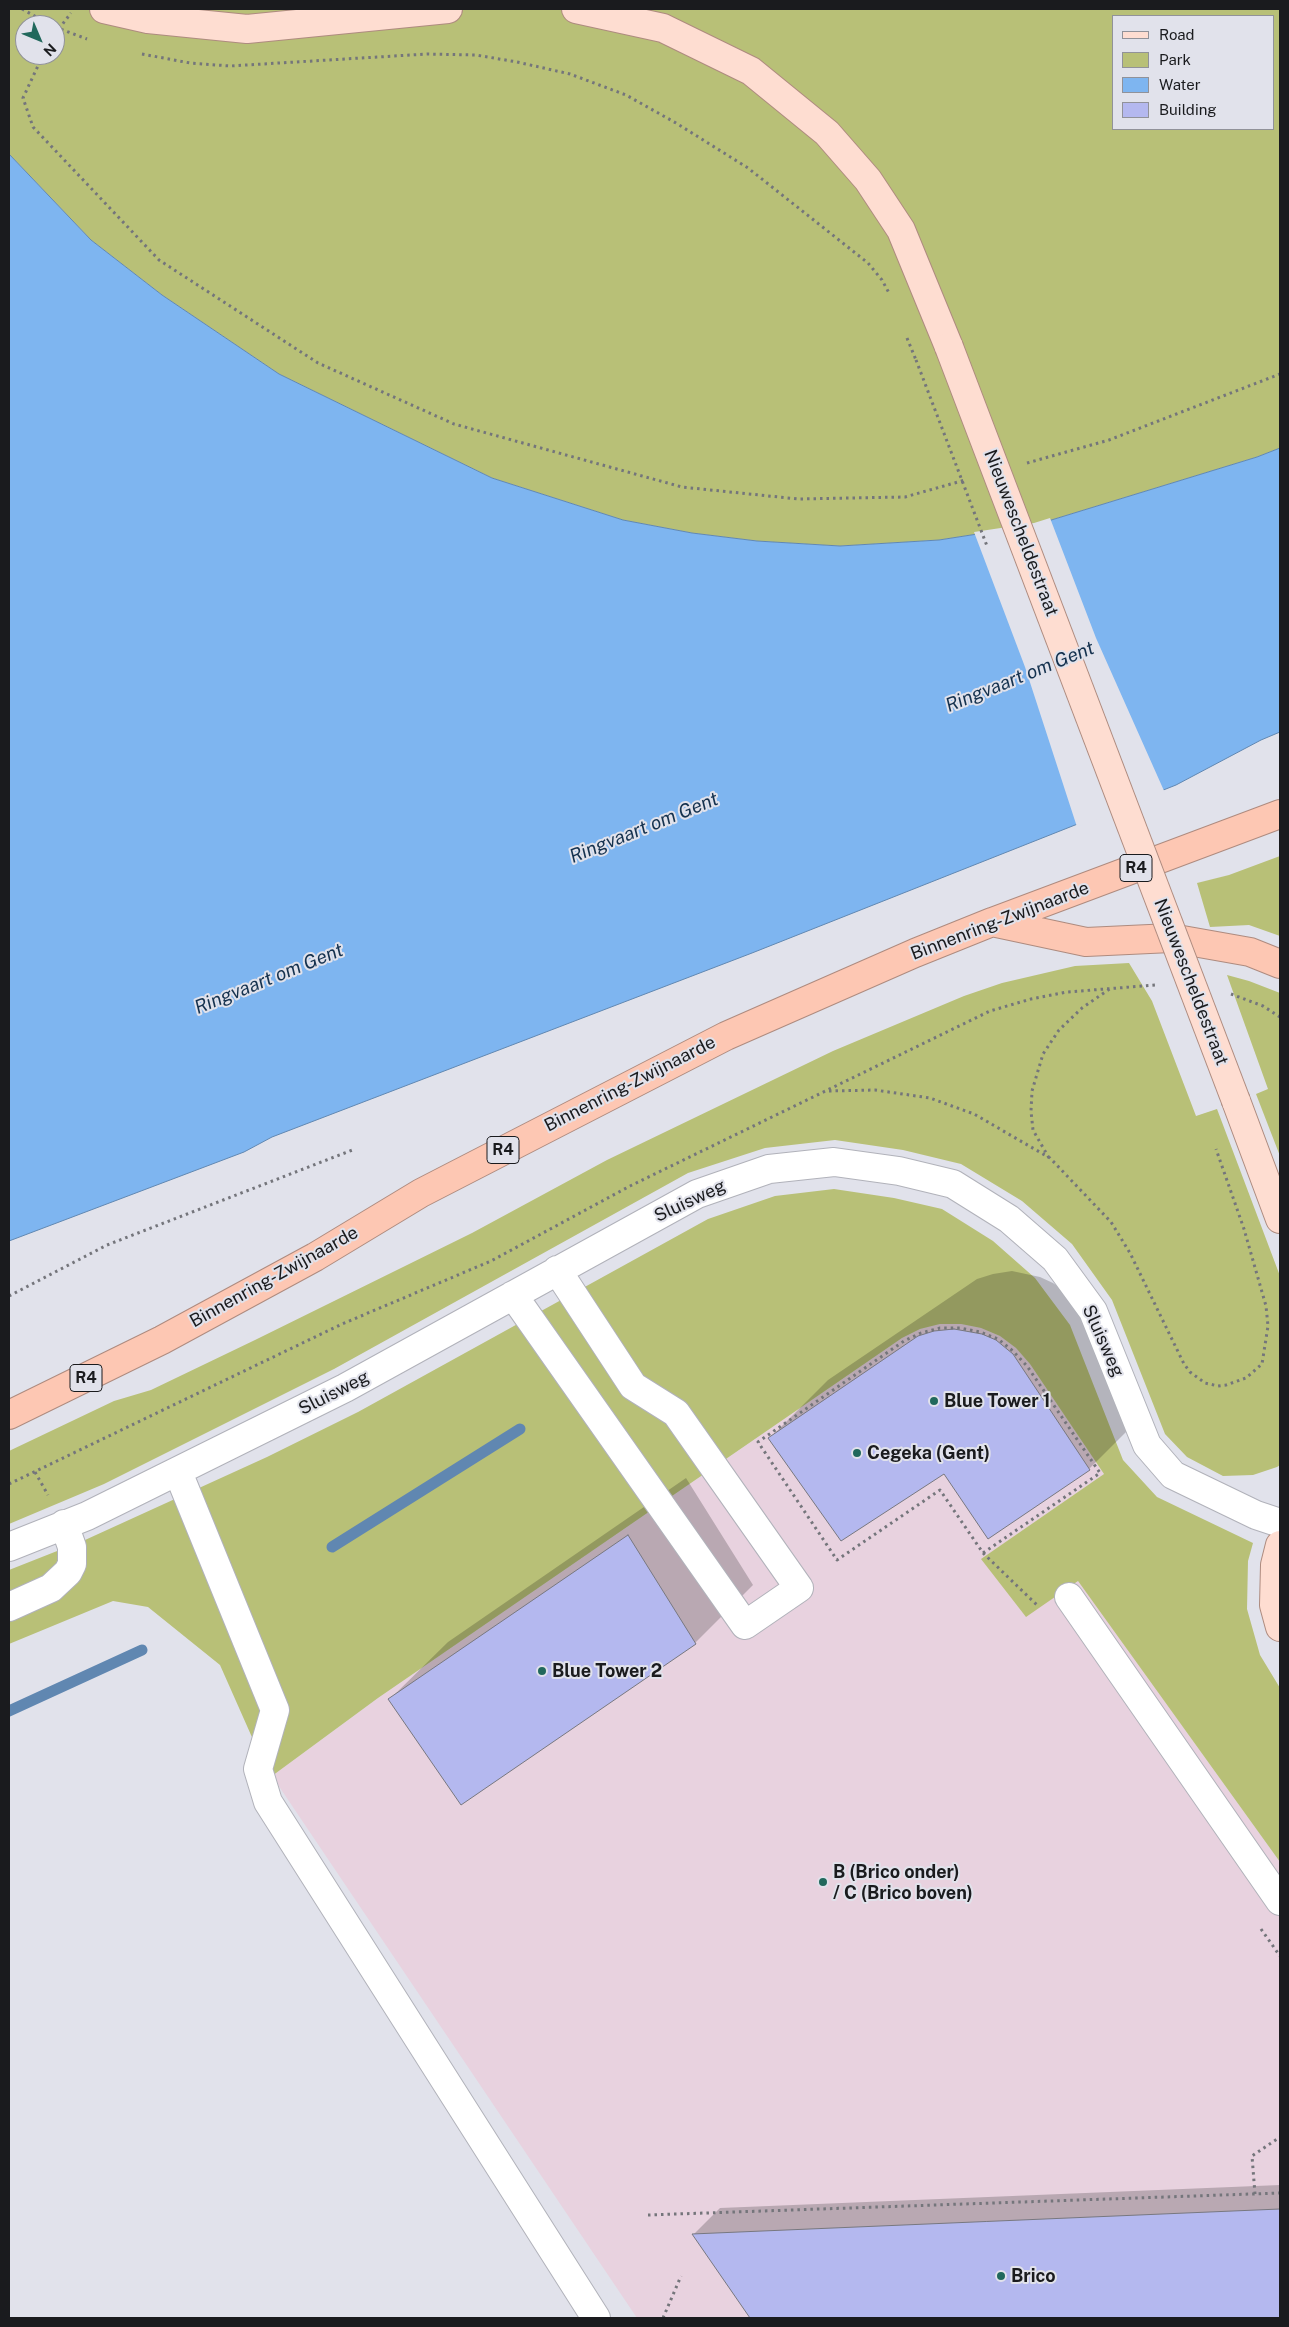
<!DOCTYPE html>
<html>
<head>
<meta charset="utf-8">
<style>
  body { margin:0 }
  #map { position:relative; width:1289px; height:2327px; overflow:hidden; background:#e1e2eb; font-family:"Public Sans",sans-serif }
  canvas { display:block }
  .frame { position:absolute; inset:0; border:10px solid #1a1b1e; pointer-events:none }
  .legend { position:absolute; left:1112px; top:15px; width:162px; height:115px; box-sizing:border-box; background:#e1e2eb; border:1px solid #919299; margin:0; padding:6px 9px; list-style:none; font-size:15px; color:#1a1b1e }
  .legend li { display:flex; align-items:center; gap:10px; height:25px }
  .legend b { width:25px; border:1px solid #919299 }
  .north { position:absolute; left:15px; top:15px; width:50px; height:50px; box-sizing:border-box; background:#e1e2eb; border:1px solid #919299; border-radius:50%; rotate:135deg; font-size:14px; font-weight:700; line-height:20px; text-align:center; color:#1a1b1e }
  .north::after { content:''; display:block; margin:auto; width:18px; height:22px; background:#21685c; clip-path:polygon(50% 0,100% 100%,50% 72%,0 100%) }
</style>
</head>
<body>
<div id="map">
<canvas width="1289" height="2327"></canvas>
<div class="frame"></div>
<ul class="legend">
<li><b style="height:6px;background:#feddd1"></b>Road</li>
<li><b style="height:14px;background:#b8c077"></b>Park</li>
<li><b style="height:14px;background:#7eb5f0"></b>Water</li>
<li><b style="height:14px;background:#b4b8ef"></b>Building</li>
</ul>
<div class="north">N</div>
</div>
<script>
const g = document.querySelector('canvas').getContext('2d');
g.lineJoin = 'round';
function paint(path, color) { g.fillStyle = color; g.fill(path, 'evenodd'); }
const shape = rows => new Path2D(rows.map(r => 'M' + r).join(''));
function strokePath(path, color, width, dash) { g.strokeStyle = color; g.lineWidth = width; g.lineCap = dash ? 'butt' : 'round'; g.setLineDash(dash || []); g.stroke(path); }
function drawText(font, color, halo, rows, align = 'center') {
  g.font = font + ' "Public Sans",sans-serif'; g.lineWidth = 4; g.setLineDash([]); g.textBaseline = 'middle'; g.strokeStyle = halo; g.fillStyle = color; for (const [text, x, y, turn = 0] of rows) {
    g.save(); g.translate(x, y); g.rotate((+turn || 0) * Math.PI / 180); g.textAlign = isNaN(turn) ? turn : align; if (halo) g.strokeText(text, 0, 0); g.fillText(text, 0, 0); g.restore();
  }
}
const commercial = shape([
  [940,1324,961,1324,981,1328,1000,1336,1016,1348,1030,1364,1104,1474,982,1559,1026,1616,1078,1581,1280,1862,1280,2318,637,2318,272,1776,378,1698,902,1338,920,1329]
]);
const green = shape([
  [9,9,1280,9,1280,448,1257,457,1035,525,939,540,840,546,757,541,692,533,623,520,492,478,279,374,162,295,91,240,9,154],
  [1113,16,1273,16,1273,129,1113,129],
  [25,25,55,25,55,55,25,55],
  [1280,856,1280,936,1249,925,1210,927,1197,883,1229,875],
  [1129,963,1152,1001,1196,1116,1217,1109,1280,1276,1280,1465,1277,1467,1253,1475,1223,1476,1187,1457,1165,1434,1112,1300,1072,1244,1022,1201,961,1164,903,1150,835,1140,765,1148,688,1173,334,1369,104,1484,9,1524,9,1451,114,1401,151,1390,255,1340,472,1233,607,1160,833,1051,964,996,1002,983,1075,966],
  [1227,975,1249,981,1280,993,1280,1156,1256,1094,1268,1089],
  [834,1189,894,1198,942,1209,993,1241,1035,1278,1070,1325,1123,1460,1157,1497,1253,1543,1248,1561,1247,1609,1260,1655,1280,1688,1280,1862,1078,1581,1026,1617,981,1559,1104,1474,1030,1364,1016,1348,1000,1336,981,1328,961,1324,940,1324,920,1329,902,1338,378,1698,272,1776,251,1735,220,1665,148,1607,113,1601,9,1644,9,1570,85,1540,267,1457,358,1412,708,1219,775,1196]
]);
const water = shape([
  [9,154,91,240,162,295,279,374,492,478,623,520,692,533,757,541,840,546,939,540,1035,525,1257,457,1280,448,1280,732,1261,740,1176,785,752,953,272,1137,244,1152,9,1241,9,154]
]);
const pier = shape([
  [1050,518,1096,638,1165,793,1077,827,1025,667,974,532,1034,523]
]);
const shadow = shape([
  [1012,1271,1040,1277,1053,1283,1071,1296,1147,1411,1089,1469,944,1472,770,1438,828,1380,977,1279,993,1274],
  [686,1478,753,1585,695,1643,390,1699,448,1642],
  [1280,2185,1280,2318,752,2318,694,2234,720,2208]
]);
const stream = shape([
  [332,1547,520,1429],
  [9,1711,142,1650]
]);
const building = shape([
  [954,1329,982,1334,996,1340,1013,1354,1090,1470,988,1539,944,1474,841,1541,768,1438,918,1336,934,1331,954,1329],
  [628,1535,696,1644,461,1805,388,1699,628,1535],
  [1280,2209,1280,2318,750,2318,692,2234,1280,2209]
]);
const path = shape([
  [22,9,51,25],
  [55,27,87,39],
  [55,34,71,13],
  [142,54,190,63,230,66,427,54,476,55,517,62,570,74,626,95,676,123,748,168,868,263,882,280,889,293],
  [43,55,23,98,33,127,159,260,318,363,454,424,682,487,798,499,905,497,965,480],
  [907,338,916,360],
  [1027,463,1109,440,1280,374],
  [1231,994,1263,1006,1280,1017],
  [829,1091,875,1090,930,1098,974,1114,1050,1158,1111,1222,1130,1253,1184,1364,1190,1372,1205,1383,1218,1386,1226,1385,1246,1378,1262,1364,1268,1326,1266,1306,1244,1229,1216,1149],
  [1049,1158,1033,1130,1031,1111,1032,1091,1043,1054,1059,1030,1082,1008,1111,988],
  [9,1296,107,1245,355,1149],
  [35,1472,48,1495],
  [9,1484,342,1324,491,1261,630,1186,990,1011,1031,999,1067,992,1156,985],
  [983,1553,1100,1473,1027,1366,1013,1351,998,1339,980,1332,960,1328,940,1328,921,1333,904,1341,758,1442,837,1560,940,1490,983,1553,1037,1605],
  [1261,1929,1280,1956],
  [1255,2194,1252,2156,1280,2137],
  [648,2215,1280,2193],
  [663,2318,681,2276]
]);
const minor = shape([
  [513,1295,745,1625,799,1588,676,1413,633,1386,557,1270],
  [178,1472,275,1710,258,1769,268,1802,596,2318],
  [9,1547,87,1516,345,1388,697,1194,769,1169,834,1162,899,1171,953,1184,1009,1219,1055,1259,1093,1311,1147,1445,1173,1475,1256,1515,1280,1523],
  [1069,1597,1280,1901],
  [9,1607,51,1588,68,1572,72,1564,72,1547,64,1524]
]);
const major = shape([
  [104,9,148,19,247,29,448,9],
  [576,9,663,28,751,71,827,133,868,180,901,230,949,347],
  [1236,1101,1280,1219],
  [1280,1545,1275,1565,1274,1605,1280,1627]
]);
const highway = shape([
  [992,922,1086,942,1171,938,1250,952,1280,964],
  [9,1415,162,1340,315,1257,421,1193,726,1036,915,953,992,922,1280,814]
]);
const pathBridge = shape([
  [916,360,987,546]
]);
const majorBridge = shape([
  [949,347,1236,1101]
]);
const markers = [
  [934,1401,5,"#21685c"],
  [857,1453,5,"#21685c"],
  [542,1671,5,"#21685c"],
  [823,1882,5,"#21685c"],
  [1001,2276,5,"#21685c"]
];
const shields = [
  [1136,868,32],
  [503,1150,32],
  [86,1378,32]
];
const shieldNames = [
  ["R4",1136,868],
  ["R4",503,1150],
  ["R4",86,1378]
];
const streetNames = [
  ["Nieuwescheldestraat",1021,533,69],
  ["Binnenring-Zwijnaarde",1000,921,-21],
  ["Nieuwescheldestraat",1191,982,69],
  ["Binnenring-Zwijnaarde",630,1084,-27],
  ["Sluisweg",690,1201,-25],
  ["Binnenring-Zwijnaarde",274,1277,-29],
  ["Sluisweg",1103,1341,66],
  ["Sluisweg",334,1393,-27]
];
const poiNames = [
  ["Blue Tower 1",944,1401],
  ["Cegeka (Gent)",867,1453],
  ["Blue Tower 2",552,1671],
  ["B (Brico onder)",833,1872],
  ["/ C (Brico boven)",833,1893],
  ["Brico",1011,2276]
];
const waterNames = [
  ["Ringvaart om Gent",1020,677,-22],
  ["Ringvaart om Gent",644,828,-22],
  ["Ringvaart om Gent",269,979,-22]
];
paint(commercial, '#e8d2df');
paint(green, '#b8c077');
paint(water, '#7eb5f0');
strokePath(water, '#6087b1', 1);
paint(pier, '#e1e2eb');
paint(shadow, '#0003');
strokePath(stream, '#6087b1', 11);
paint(building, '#b4b8ef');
strokePath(building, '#787880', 1);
strokePath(minor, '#b1b2ba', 30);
strokePath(major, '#ae8b7f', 30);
strokePath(highway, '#ae8b7f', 30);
strokePath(path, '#74757b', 3, [2.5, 4]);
strokePath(minor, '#fff', 28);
strokePath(major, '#feddd1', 28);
strokePath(highway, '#fdc7b3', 28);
strokePath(majorBridge, '#ae8b7f', 30, []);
strokePath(pathBridge, '#74757b', 3, [2.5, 4]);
strokePath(majorBridge, '#feddd1', 28);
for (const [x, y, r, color] of markers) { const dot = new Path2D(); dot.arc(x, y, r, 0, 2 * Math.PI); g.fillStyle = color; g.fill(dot); strokePath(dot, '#e1e2eb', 2); }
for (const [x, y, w] of shields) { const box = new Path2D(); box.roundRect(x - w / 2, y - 13.5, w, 27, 4); g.fillStyle = '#e1e2eb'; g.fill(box); strokePath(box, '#1a1b1e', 1); }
drawText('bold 16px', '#1a1b1e', null, shieldNames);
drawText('18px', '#1a1b1e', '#e1e2eb', streetNames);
drawText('bold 18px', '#1a1b1e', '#e1e2eb', poiNames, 'left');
drawText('italic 19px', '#15324f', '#e1e2eb', waterNames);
</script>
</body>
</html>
